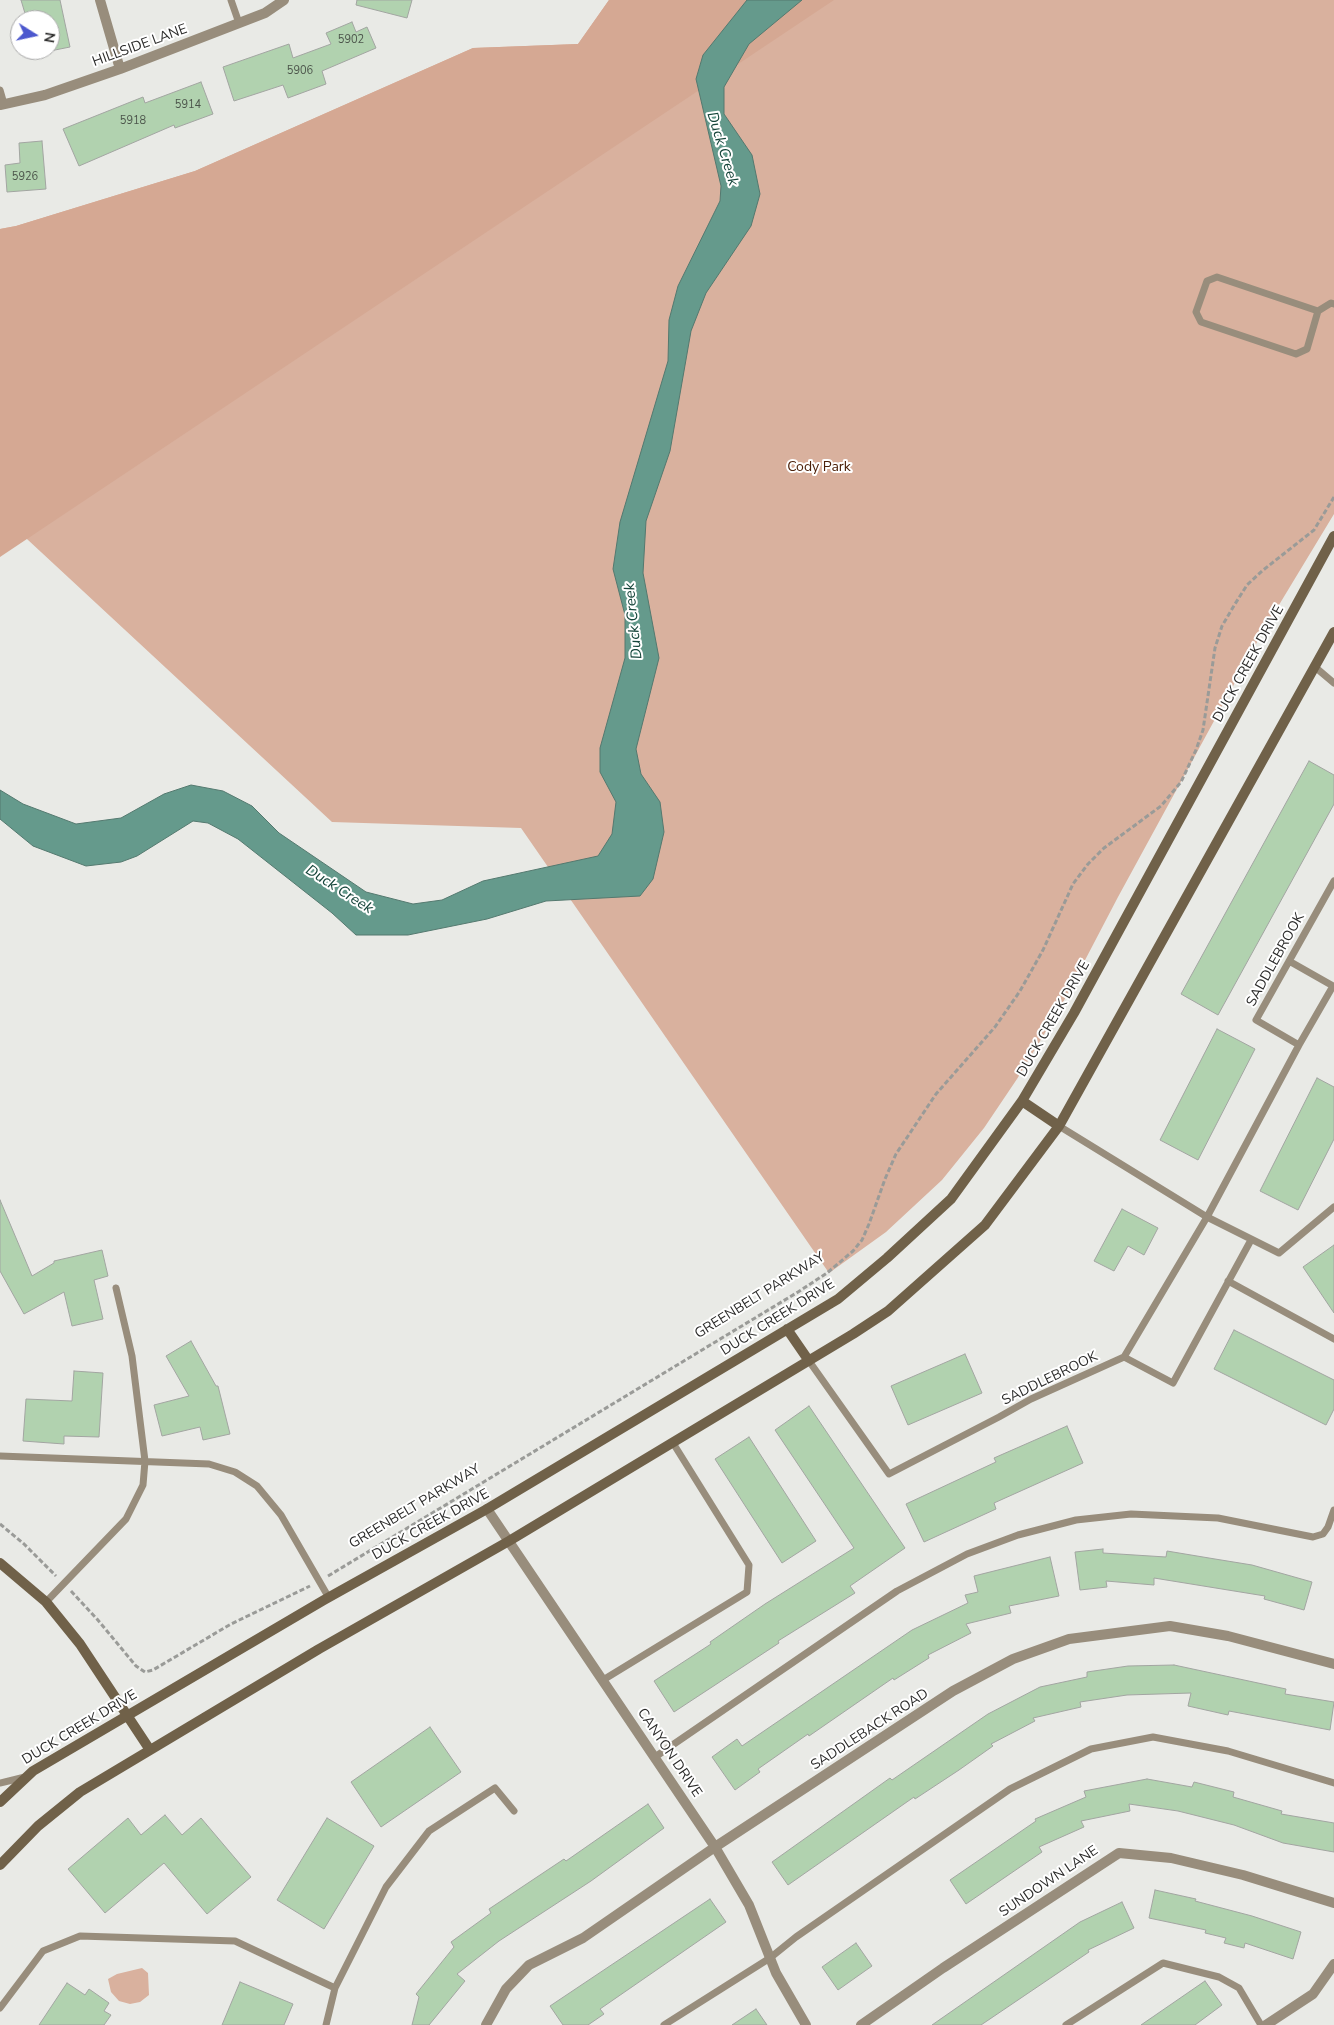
<!DOCTYPE html>
<html>
<head>
<meta charset="utf-8">
<style>
  body { margin:0 }
  #map { position:relative; width:1334px; height:2025px; overflow:hidden; background:#e9eae6; font-family:"Nunito Sans",sans-serif }
  canvas { display:block }
  .north { position:absolute; left:10px; top:10px; width:50px; height:50px; box-sizing:border-box; background:#fff; border:1px solid #aaa; border-radius:50%; rotate:100deg; font-size:14px; font-weight:700; line-height:20px; text-align:center; color:#2b2b2a }
  .north::after { content:''; display:block; margin:auto; width:18px; height:22px; background:#4c58ce; clip-path:polygon(50% 0,100% 100%,50% 72%,0 100%) }
</style>
</head>
<body>
<div id="map">
<canvas width="1334" height="2025"></canvas>
<div class="north">N</div>
</div>
<script>
const g = document.querySelector('canvas').getContext('2d');
g.lineJoin = 'round';
function paint(path, color) { g.fillStyle = color; g.fill(path, 'evenodd'); }
const shape = rows => new Path2D(rows.map(r => 'M' + r).join(''));
function strokePath(path, color, width, dash) { g.strokeStyle = color; g.lineWidth = width; g.lineCap = dash ? 'butt' : 'round'; g.setLineDash(dash || []); g.stroke(path); }
function drawText(font, color, halo, rows, align = 'center') {
  g.font = font + ' "Nunito Sans",sans-serif'; g.lineWidth = 4; g.setLineDash([]); g.textBaseline = 'middle'; g.strokeStyle = halo; g.fillStyle = color; for (const [text, x, y, turn = 0] of rows) {
    g.save(); g.translate(x, y); g.rotate((+turn || 0) * Math.PI / 180); g.textAlign = isNaN(turn) ? turn : align; if (halo) g.strokeText(text, 0, 0); g.fillText(text, 0, 0); g.restore();
  }
}
const green = shape([
  [609,0,1334,0,1334,514,1262,633,1118,897,1060,1008,1017,1079,984,1128,942,1180,886,1232,829,1273,521,828,332,822,0,514,0,229,16,226,195,171,473,48,578,44],
  [142,1968,148,1973,149,1995,140,2002,130,2004,119,2001,111,1992,108,1979,117,1974]
]);
const forest = shape([
  [609,0,834,0,0,557,0,229,16,226,195,171,473,48,578,44]
]);
const water = shape([
  [747,0,802,0,749,44,724,87,724,114,752,155,760,194,751,226,706,293,691,331,670,451,646,521,643,573,659,658,636,749,641,774,660,802,664,832,653,879,640,896,546,901,487,919,408,935,356,935,332,913,238,839,208,823,193,821,137,856,121,862,86,866,33,846,0,819,0,790,23,804,76,824,121,818,164,794,191,785,223,791,252,806,279,833,366,892,413,904,442,900,483,881,598,856,612,834,616,802,600,772,600,748,625,658,625,615,613,569,620,522,668,361,669,320,678,286,720,201,721,186,696,79,703,55,747,0]
]);
const building = shape([
  [21,0,60,0,70,47,50,51,50,20,27,20,21,0],
  [357,0,412,0,407,18,356,5,357,0],
  [352,22,356,32,367,27,376,48,322,71,326,84,288,98,283,85,234,101,223,67,289,44,293,58,331,44,326,33,352,22],
  [201,82,213,114,175,128,174,125,79,166,63,129,143,97,145,103,201,82],
  [42,141,46,189,7,192,5,165,20,163,19,143,42,141],
  [1309,761,1334,775,1334,804,1218,1015,1181,994,1309,761],
  [1217,1029,1255,1049,1198,1160,1160,1140,1217,1029],
  [1317,1078,1334,1087,1334,1139,1298,1210,1260,1191,1317,1078],
  [0,1200,32,1276,54,1263,54,1261,102,1250,108,1276,94,1280,103,1319,72,1326,64,1292,24,1314,0,1271,0,1200],
  [1122,1209,1158,1228,1144,1255,1128,1246,1114,1271,1094,1261,1122,1209],
  [1334,1245,1334,1313,1303,1267,1334,1245],
  [1234,1330,1334,1380,1334,1409,1326,1425,1214,1369,1234,1330],
  [191,1341,216,1386,218,1386,230,1434,203,1440,200,1427,162,1436,154,1405,189,1396,166,1356,191,1341],
  [965,1354,982,1393,908,1425,891,1386,965,1354],
  [74,1371,103,1373,99,1437,64,1436,64,1444,23,1441,26,1399,72,1401,74,1371],
  [809,1406,905,1548,850,1586,855,1593,778,1641,779,1643,674,1712,654,1681,711,1644,710,1642,765,1604,854,1548,775,1430,809,1406],
  [1067,1426,1083,1463,994,1503,996,1509,924,1542,906,1504,996,1462,994,1458,1067,1426],
  [749,1437,816,1541,782,1563,715,1459,749,1437],
  [1103,1549,1103,1553,1166,1557,1167,1551,1215,1559,1252,1565,1312,1582,1304,1610,1264,1599,1265,1596,1154,1578,1154,1585,1106,1581,1107,1587,1080,1590,1075,1552,1103,1549],
  [1050,1557,1059,1596,1009,1606,1011,1613,966,1624,971,1633,928,1655,929,1658,894,1680,893,1678,809,1736,808,1734,758,1769,760,1772,735,1790,712,1757,737,1739,742,1746,912,1630,968,1603,965,1595,978,1592,974,1576,1050,1557],
  [1174,1665,1286,1689,1285,1694,1334,1702,1330,1730,1229,1711,1228,1715,1188,1706,1191,1693,1127,1695,1080,1702,1081,1707,1033,1718,1035,1721,991,1744,993,1746,959,1770,915,1799,914,1797,788,1885,772,1862,890,1778,892,1780,988,1714,1040,1687,1087,1677,1087,1672,1128,1666,1174,1665],
  [430,1727,461,1772,381,1827,351,1782,430,1727],
  [1147,1779,1192,1787,1194,1782,1234,1792,1233,1797,1282,1811,1281,1814,1334,1823,1334,1852,1283,1843,1234,1825,1178,1811,1129,1804,1130,1811,1081,1821,1084,1827,1039,1847,1042,1852,966,1904,950,1880,1036,1821,1035,1819,1086,1797,1084,1791,1147,1779],
  [648,1804,664,1828,591,1881,499,1941,457,1974,465,1981,429,2025,412,2025,419,1997,416,1994,454,1947,451,1942,491,1913,489,1909,564,1859,566,1861,648,1804],
  [165,1815,182,1835,201,1818,251,1877,207,1914,164,1863,105,1913,68,1869,128,1818,141,1835,165,1815],
  [327,1818,374,1846,324,1929,277,1900,327,1818],
  [1155,1890,1196,1899,1195,1901,1252,1916,1301,1932,1293,1959,1245,1943,1244,1948,1224,1943,1226,1938,1205,1933,1206,1930,1149,1918,1155,1890],
  [710,1899,726,1922,600,2009,604,2014,588,2025,563,2025,550,2006,710,1899],
  [1122,1902,1134,1928,1088,1950,1089,1952,981,2025,932,2025,1080,1922,1122,1902],
  [856,1943,872,1966,838,1990,822,1967,856,1943],
  [1205,1981,1222,2005,1195,2025,1141,2025,1205,1981],
  [240,1982,293,2004,284,2025,222,2025,240,1982],
  [67,1983,85,1995,89,1989,109,2003,104,2011,111,2015,104,2025,39,2025,67,1983],
  [756,2009,767,2025,732,2025,756,2009]
]);
const path = shape([
  [0,1524,24,1544,56,1576],
  [328,1576,798,1292,827,1273,853,1251,862,1240,869,1224,885,1179,896,1154,936,1094,995,1027,1020,991,1043,950,1073,884,1088,864,1104,848,1161,806,1181,782,1196,750,1203,730,1215,648,1222,626,1235,604,1247,585,1262,571,1314,530,1334,497],
  [71,1591,97,1619,136,1666,145,1672,153,1670,231,1624,310,1586]
]);
const lane = shape([
  [231,0,239,23],
  [0,90,4,104],
  [1318,311,1217,277,1207,281,1196,312,1201,322,1296,354,1307,349,1318,311,1331,303,1334,304],
  [1315,667,1334,683],
  [1289,961,1333,986,1299,1045],
  [1059,1126,1207,1217,1279,1253,1334,1207],
  [1228,1281,1334,1339],
  [1124,1357,1207,1217,1299,1045,1256,1020,1334,881],
  [809,1361,889,1474,999,1417,1031,1399,1124,1357,1173,1383,1251,1240],
  [0,1456,209,1464,235,1472,257,1486,281,1515,329,1598],
  [46,1602,126,1519,143,1485,145,1461,132,1356,116,1288],
  [603,1680,747,1592,749,1565,673,1443],
  [655,1757,897,1591,967,1554,1018,1535,1076,1520,1131,1514,1218,1518,1313,1537,1323,1534,1328,1527,1334,1510],
  [0,1783,25,1777],
  [335,1988,386,1887,429,1831,495,1788,514,1811],
  [0,2008,43,1951,80,1936,235,1941,335,1988,326,2025],
  [664,2025,770,1958,796,1937,1010,1789,1091,1749,1153,1737,1228,1751,1334,1783],
  [1066,2025,1163,1963,1219,1977,1239,1988,1261,2025]
]);
const street = shape([
  [100,0,120,69],
  [0,105,45,95,120,69,265,13,284,0],
  [487,1509,715,1847,749,1905,776,1973,806,2025],
  [486,2025,506,1989,529,1965,583,1938,715,1847,953,1691,1013,1659,1069,1639,1170,1626,1228,1636,1334,1664],
  [861,2025,943,1968,1119,1853,1171,1858,1243,1875,1334,1903],
  [1266,2025,1313,1994,1334,1964]
]);
const secondary = shape([
  [1022,1101,1059,1126],
  [787,1329,809,1361],
  [0,1563,46,1602,80,1644,150,1750],
  [0,1802,33,1771,324,1600,487,1509,838,1299,887,1258,951,1199,1022,1101,1074,1013,1334,536],
  [0,1865,38,1826,80,1792,319,1649,509,1541,853,1334,888,1311,985,1225,1059,1126,1334,632]
]);
const numberNames = [
  ["5902",351,40],
  ["5906",300,71],
  ["5914",188,105],
  ["5918",133,121],
  ["5926",25,177]
];
const streetNames = [
  ["HILLSIDE LANE",140,46,-20],
  ["DUCK CREEK DRIVE",1249,664,-61],
  ["SADDLEBROOK",1276,960,-61],
  ["DUCK CREEK DRIVE",1054,1019,-60],
  ["GREENBELT PARKWAY",760,1296,-32],
  ["DUCK CREEK DRIVE",778,1318,-32],
  ["SADDLEBROOK",1050,1379,-26],
  ["GREENBELT PARKWAY",415,1507,-31],
  ["DUCK CREEK DRIVE",431,1525,-29],
  ["DUCK CREEK DRIVE",80,1728,-31],
  ["SADDLEBACK ROAD",870,1730,-33],
  ["CANYON DRIVE",669,1753,56],
  ["SUNDOWN LANE",1049,1882,-34]
];
const parkNames = [
  ["Cody Park",819,468]
];
const waterNames = [
  ["Duck Creek",722,149,73],
  ["Duck Creek",634,621,-96],
  ["Duck Creek",339,890,33]
];
paint(green, '#d9b19e');
paint(forest, '#d5a893');
paint(water, '#659a8c');
strokePath(water, '#54796f', 1);
paint(building, '#b1d2af');
strokePath(building, '#a2a5a1', 1);
strokePath(path, '#9a9b98', 3, [5, 2.5]);
strokePath(lane, '#988d7c', 7);
strokePath(street, '#988d7c', 10);
strokePath(secondary, '#706149', 10);
drawText('11px', '#4c554b', null, numberNames);
drawText('14px', '#2b2b2a', '#fff', streetNames);
drawText('14px', '#4c210a', '#fff', parkNames);
drawText('italic 15px', '#15453a', '#fff', waterNames);
</script>
</body>
</html>
